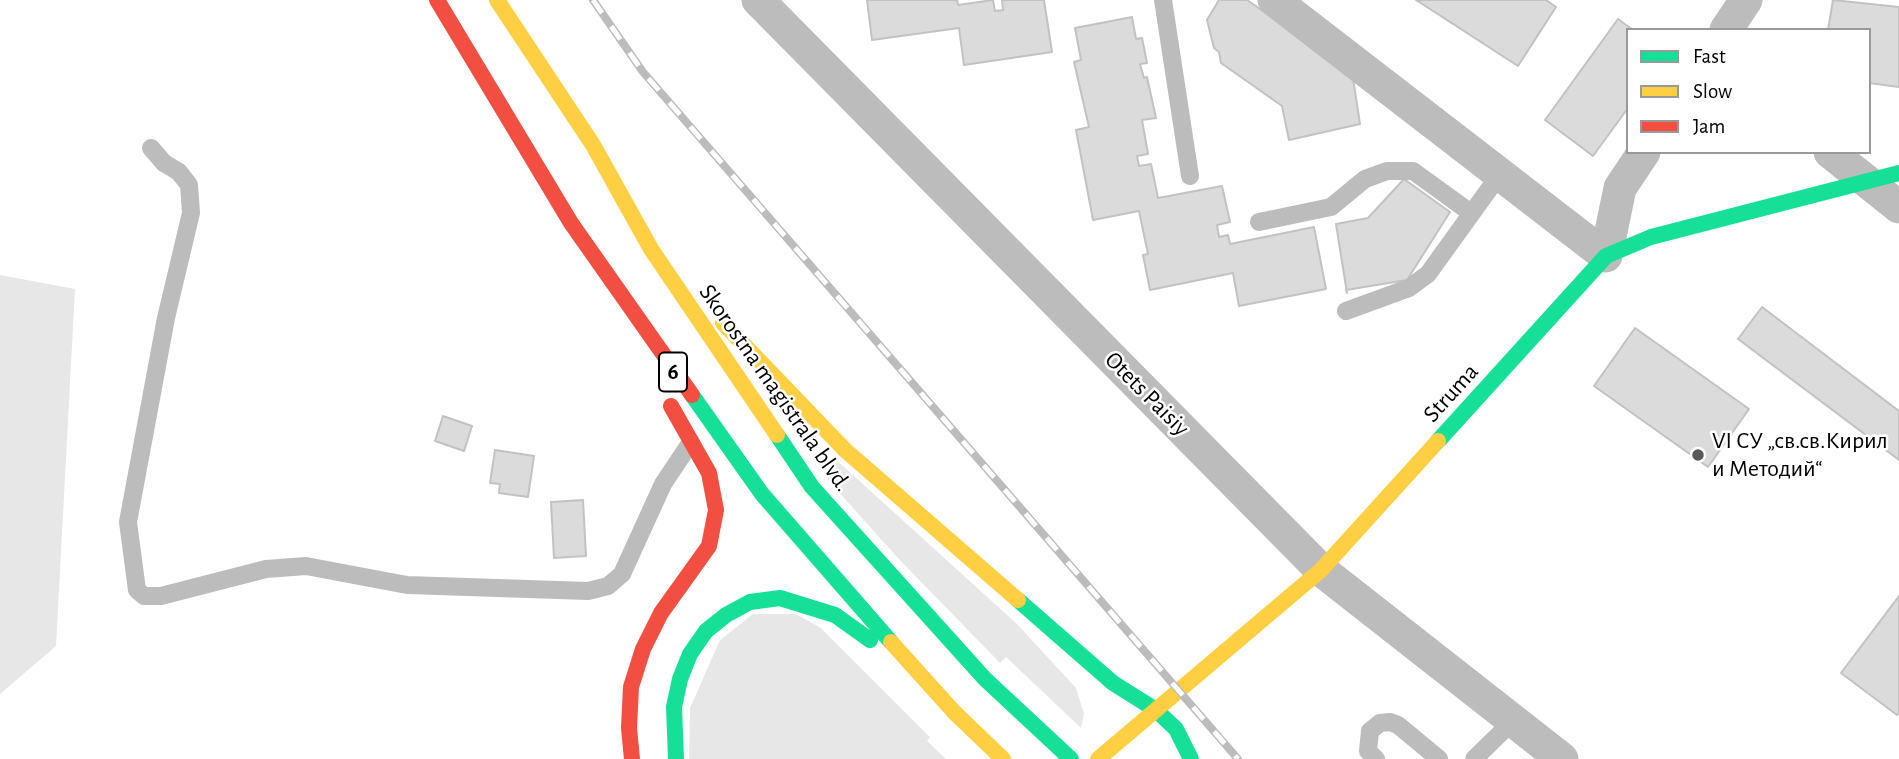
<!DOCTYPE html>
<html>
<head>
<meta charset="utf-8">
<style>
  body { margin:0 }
  #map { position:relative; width:1899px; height:759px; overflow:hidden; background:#fff; font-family:"Alegreya Sans",sans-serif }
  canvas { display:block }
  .legend { position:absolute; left:1626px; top:28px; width:245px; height:126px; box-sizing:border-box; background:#fff; border:2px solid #999; margin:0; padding:9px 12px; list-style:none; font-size:21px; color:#000 }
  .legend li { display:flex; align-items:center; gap:14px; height:35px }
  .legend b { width:35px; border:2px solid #999 }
</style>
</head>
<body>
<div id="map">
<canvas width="1899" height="759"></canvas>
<ul class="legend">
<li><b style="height:9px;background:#16e098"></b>Fast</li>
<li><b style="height:9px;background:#ffcf43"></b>Slow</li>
<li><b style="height:9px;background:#f24e42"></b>Jam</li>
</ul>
</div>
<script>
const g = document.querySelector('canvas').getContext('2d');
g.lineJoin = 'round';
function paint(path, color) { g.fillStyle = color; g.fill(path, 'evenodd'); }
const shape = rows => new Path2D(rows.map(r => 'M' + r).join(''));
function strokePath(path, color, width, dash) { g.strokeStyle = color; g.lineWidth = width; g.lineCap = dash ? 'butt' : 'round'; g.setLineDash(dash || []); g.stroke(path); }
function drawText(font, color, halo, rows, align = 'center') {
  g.font = font + ' "Alegreya Sans",sans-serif'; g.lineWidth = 5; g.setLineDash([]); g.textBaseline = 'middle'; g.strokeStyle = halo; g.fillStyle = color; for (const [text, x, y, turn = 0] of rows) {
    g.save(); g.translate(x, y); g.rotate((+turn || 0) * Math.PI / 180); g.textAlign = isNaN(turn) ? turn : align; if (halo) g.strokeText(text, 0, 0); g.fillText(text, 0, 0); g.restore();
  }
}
const green = shape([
  [0,275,75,289,56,646,0,694],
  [833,457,1017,624,1076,688,1084,714,1081,728,1006,657,1000,663,897,557,828,480,827,465],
  [753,614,796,614,821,628,930,737,927,741,946,759,689,759,690,708,720,640]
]);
const building = shape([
  [867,0,957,0,958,5,993,0,995,11,1003,10,1002,0,1044,0,1052,52,964,65,959,28,872,40,867,0],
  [1219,0,1247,0,1352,72,1360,124,1289,140,1282,106,1221,63,1219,52,1214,48,1207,20,1219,0],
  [1416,0,1546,0,1556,7,1518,66,1416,0],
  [1833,0,1899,7,1899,87,1869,83,1869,30,1828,30,1833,0],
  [1132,17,1136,39,1142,38,1147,63,1140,64,1144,78,1147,77,1156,118,1142,120,1148,154,1137,156,1139,166,1151,164,1158,198,1222,186,1230,222,1217,225,1219,237,1228,235,1230,244,1314,227,1326,289,1239,306,1233,273,1150,290,1143,255,1148,254,1139,211,1093,220,1076,130,1089,127,1074,62,1081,60,1075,28,1132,17],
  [1618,19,1633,30,1628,30,1628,108,1593,156,1545,120,1618,19],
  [1404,179,1450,212,1407,280,1346,290,1347,293,1336,224,1368,218,1404,179],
  [1762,307,1899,411,1899,460,1738,339,1762,307],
  [1635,328,1749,409,1708,467,1594,386,1635,328],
  [443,416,472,426,464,451,435,441,443,416],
  [495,450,534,456,528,497,499,493,500,484,490,483,495,450],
  [583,500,586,556,554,558,551,502,583,500],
  [1899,596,1899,713,1897,715,1841,673,1899,596]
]);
const lane = shape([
  [1163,0,1190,176],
  [151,148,164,163,179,172,189,185,191,213,166,318,128,522,137,590,144,596,161,596,266,569,306,566,407,585,588,591,608,586,622,574,663,484,691,442],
  [1259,222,1331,207,1365,179,1387,171,1413,171,1471,213],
  [1346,311,1409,288,1428,274,1500,174],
  [1376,759,1368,751,1370,731,1380,723,1390,722,1398,725,1439,759],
  [1474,759,1513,721]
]);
const street = shape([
  [758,0,1321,570,1562,759],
  [1274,0,1606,256,1620,188,1644,152],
  [1726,30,1746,0],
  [1830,152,1899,207]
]);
const fast = shape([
  [692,395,762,494,891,642],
  [777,435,812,487,985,679,1071,759],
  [1438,441,1606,256,1651,237,1899,173],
  [1018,600,1113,683,1156,710,1176,729,1191,759],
  [676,759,674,707,680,679,690,654,706,631,726,615,750,602,780,598,835,615,870,640]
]);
const slow = shape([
  [497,0,593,145,651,249,777,435],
  [723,323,845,450,1018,600],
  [891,642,954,712,1003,759],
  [1098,759,1321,570,1438,441]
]);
const jam = shape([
  [437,0,571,223,692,395],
  [632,759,629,728,631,687,643,649,661,613,709,546,716,510,709,473,671,406]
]);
const rail = shape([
  [593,0,643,72,1238,759]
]);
const markers = [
  [1698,455,7,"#595959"]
];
const shields = [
  [673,372,28]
];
const shieldNames = [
  ["6",673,372]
];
const streetNames = [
  ["Skorostna magistrala blvd.",775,388,55],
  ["Struma",1451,393,-48],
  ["Otets Paisiy",1147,394,45]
];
const poiNames = [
  ["VI СУ „св.св.Кирил",1712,441],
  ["и Методий“",1712,469]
];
paint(green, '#e7e7e7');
paint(building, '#dbdbdb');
strokePath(building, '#c2c2c2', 2);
strokePath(lane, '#bcbcbc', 18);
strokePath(street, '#bcbcbc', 33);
strokePath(fast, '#16e098', 16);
strokePath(slow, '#ffcf43', 16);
strokePath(jam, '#f24e42', 16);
strokePath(rail, '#bcbcbc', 8);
strokePath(rail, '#fff', 5, [16]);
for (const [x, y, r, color] of markers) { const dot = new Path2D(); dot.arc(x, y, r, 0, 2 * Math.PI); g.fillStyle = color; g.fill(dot); strokePath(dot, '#fff', 2.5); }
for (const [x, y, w] of shields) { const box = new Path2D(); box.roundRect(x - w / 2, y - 19.5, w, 39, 5); g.fillStyle = '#fff'; g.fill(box); strokePath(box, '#000', 2); }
drawText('bold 23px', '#000', null, shieldNames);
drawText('24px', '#000', '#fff', streetNames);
drawText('24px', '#000', '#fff', poiNames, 'left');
</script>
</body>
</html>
